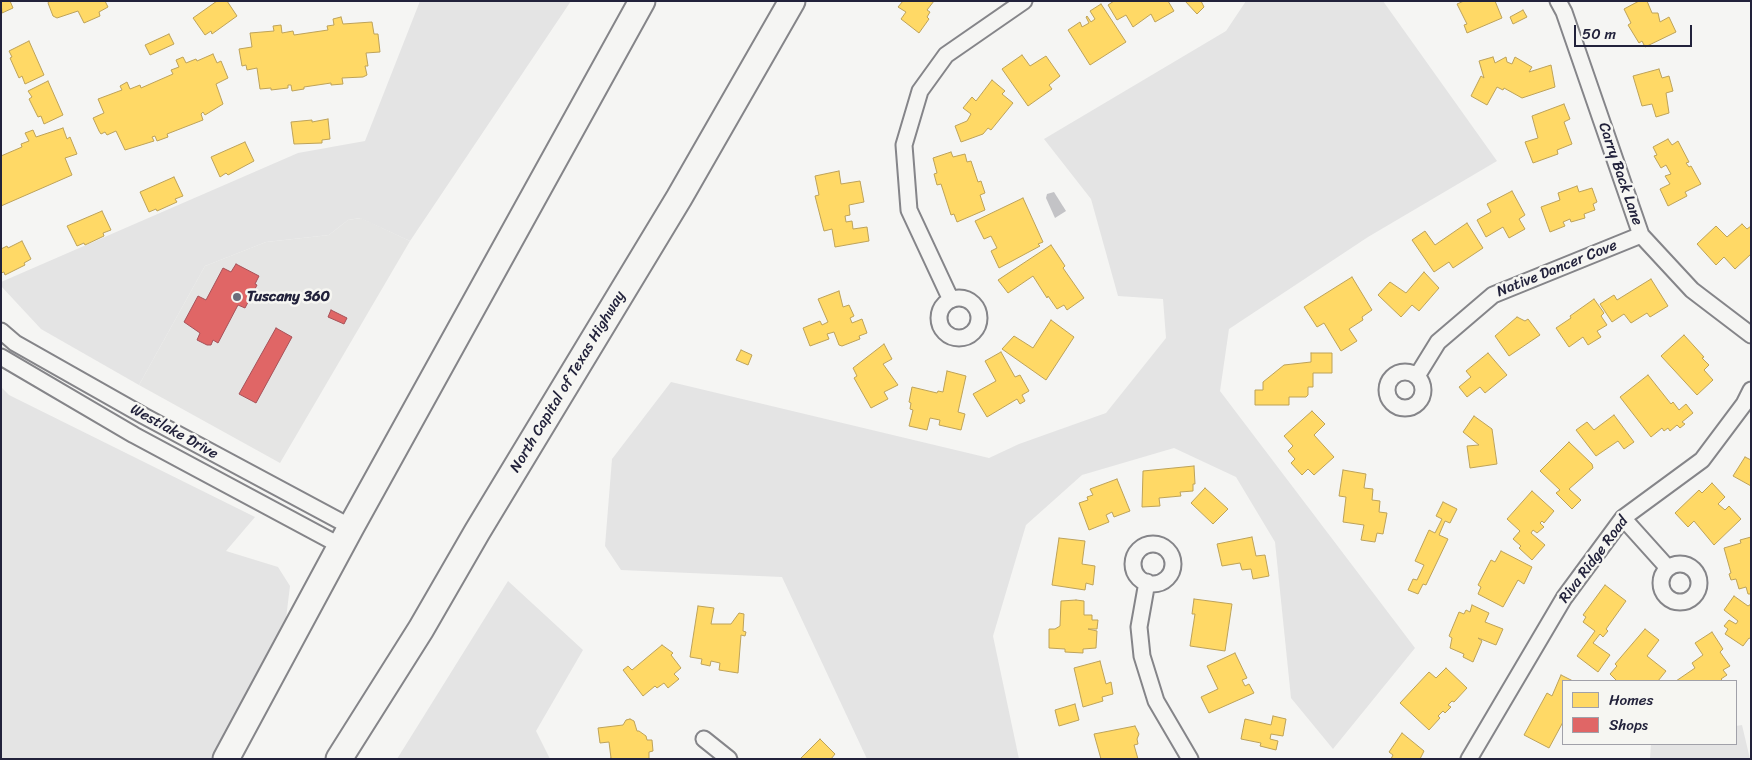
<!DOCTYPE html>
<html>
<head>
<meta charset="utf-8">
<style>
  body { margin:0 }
  #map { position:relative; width:1752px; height:760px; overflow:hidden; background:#f5f5f3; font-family:Sriracha,sans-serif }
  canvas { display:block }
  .frame { position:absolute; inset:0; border:2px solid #22223b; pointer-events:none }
  .legend { position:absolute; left:1562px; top:680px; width:175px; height:65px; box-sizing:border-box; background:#f6f6f2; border:1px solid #a1a1a9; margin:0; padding:6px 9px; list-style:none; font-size:15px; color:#22223b }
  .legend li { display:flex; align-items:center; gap:10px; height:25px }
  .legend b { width:25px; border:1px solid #a1a1a9 }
  .scale { position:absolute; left:1574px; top:25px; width:118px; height:22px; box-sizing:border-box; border:2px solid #22223b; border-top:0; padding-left:6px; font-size:15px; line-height:18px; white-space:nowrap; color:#22223b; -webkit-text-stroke:4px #f6f6f2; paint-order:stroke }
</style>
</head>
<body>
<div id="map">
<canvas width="1752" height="760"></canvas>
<div class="frame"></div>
<ul class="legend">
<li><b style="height:14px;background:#ffd966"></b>Homes</li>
<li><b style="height:14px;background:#e06666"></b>Shops</li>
</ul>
<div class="scale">50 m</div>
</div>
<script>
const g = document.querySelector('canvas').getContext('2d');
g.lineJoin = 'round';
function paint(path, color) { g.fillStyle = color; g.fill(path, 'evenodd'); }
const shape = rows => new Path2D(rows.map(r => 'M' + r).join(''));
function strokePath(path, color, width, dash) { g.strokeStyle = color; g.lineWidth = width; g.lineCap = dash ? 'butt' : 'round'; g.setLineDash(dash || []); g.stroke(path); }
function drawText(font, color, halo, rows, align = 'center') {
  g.font = font + ' Sriracha,sans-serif'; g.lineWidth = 5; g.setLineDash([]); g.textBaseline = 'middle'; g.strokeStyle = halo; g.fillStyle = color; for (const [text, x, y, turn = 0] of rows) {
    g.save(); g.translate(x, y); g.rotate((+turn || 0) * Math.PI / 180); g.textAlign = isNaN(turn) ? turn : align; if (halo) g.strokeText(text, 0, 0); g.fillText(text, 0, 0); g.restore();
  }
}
const built = shape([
  [361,218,410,241,280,463,139,385,205,266,266,242,329,235,348,220]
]);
const green = shape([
  [420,1,571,1,410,241,360,218,348,220,329,235,266,242,205,266,139,385,41,329,1,286,1,282,298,153,365,141],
  [1246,1,1383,1,1497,161,1368,237,1229,329,1220,391,1415,648,1333,749,1291,698,1275,542,1236,477,1174,448,1082,475,1026,525,993,636,1019,759,867,759,782,577,621,570,605,546,612,459,671,382,989,458,1019,444,1106,413,1166,338,1163,299,1118,296,1091,199,1044,139,1226,31],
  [1,387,9,395,255,517,226,551,278,567,290,586,283,643,220,759,1,759],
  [508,581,583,650,536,731,550,759,397,759],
  [1742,725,1750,759,1650,759,1651,744,1736,744,1736,726]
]);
const water = shape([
  [1054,192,1066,211,1055,218,1046,198,1047,194]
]);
const homes = shape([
  [1,1,10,1,13,8,2,13,1,1],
  [49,1,105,1,108,7,99,12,100,16,84,23,78,11,57,18,53,16,48,3,49,1],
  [217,1,227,1,237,16,212,34,211,31,205,35,193,18,217,1],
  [903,1,934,1,927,10,930,12,927,17,929,19,919,33,901,19,906,12,898,7,903,1],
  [1114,1,1168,1,1174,11,1155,22,1151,14,1133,27,1126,15,1117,20,1108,5,1114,1],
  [1185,1,1201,1,1204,7,1197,14,1185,1],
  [1464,1,1495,1,1502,18,1467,33,1464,25,1467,24,1457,4,1464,1],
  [1639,1,1647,1,1652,13,1658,13,1660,22,1669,17,1676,32,1645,47,1642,41,1639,43,1628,25,1631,23,1624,9,1639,1],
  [1101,4,1126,42,1090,65,1068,30,1080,22,1082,27,1089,23,1086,17,1087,16,1091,22,1095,19,1090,11,1101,4],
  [1523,10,1527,17,1513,24,1510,17,1523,10],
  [341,17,343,24,372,22,374,34,378,34,380,52,366,53,368,66,365,66,367,75,363,77,342,78,343,84,331,85,331,83,304,87,304,89,292,91,291,85,288,85,288,88,271,90,271,88,260,89,257,68,247,70,246,65,242,66,239,49,252,47,250,33,274,31,273,26,281,25,282,33,293,31,294,35,328,30,327,26,334,25,333,19,341,17],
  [169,34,174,44,150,55,145,45,169,34],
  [29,41,44,75,25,84,22,76,19,78,10,58,12,57,9,51,29,41],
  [213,54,217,63,221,61,228,78,216,84,223,104,205,115,203,112,201,114,203,120,167,134,168,137,157,141,155,136,152,137,154,141,125,150,116,131,107,135,105,132,101,134,99,131,93,118,104,113,98,99,122,90,120,86,127,82,130,89,140,85,141,88,173,74,171,70,179,67,176,60,183,57,186,63,196,59,197,61,213,54],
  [1022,55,1030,66,1046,56,1060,76,1049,85,1052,89,1028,106,1002,69,1022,55],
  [1493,57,1495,63,1506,57,1507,62,1512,64,1515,57,1532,67,1529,72,1551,65,1555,87,1522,98,1504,88,1503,90,1497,87,1487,105,1471,96,1481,76,1484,78,1479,61,1493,57],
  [1659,69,1662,78,1669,76,1673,91,1666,93,1669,113,1656,117,1652,104,1642,106,1633,76,1659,69],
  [992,80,1005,91,1002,94,1013,103,991,130,988,128,983,134,961,142,955,126,967,121,971,114,963,108,972,97,976,101,992,80],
  [48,81,63,115,44,124,41,116,38,117,29,99,32,97,28,91,48,81],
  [1564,104,1570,119,1564,122,1572,144,1557,150,1558,154,1533,163,1525,142,1538,138,1532,116,1564,104],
  [328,119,330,139,322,140,322,143,294,144,291,122,312,120,312,122,328,119],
  [63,128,67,139,70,137,77,154,65,158,72,175,1,206,1,156,22,147,21,144,29,141,25,133,33,130,36,137,63,128],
  [1668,139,1672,145,1678,141,1689,162,1686,163,1689,167,1691,166,1701,184,1685,192,1687,196,1668,206,1660,189,1670,184,1665,176,1671,174,1666,165,1661,168,1654,156,1657,155,1653,147,1668,139],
  [245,142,254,161,228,175,226,173,220,177,211,157,245,142],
  [951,152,953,157,965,154,967,162,971,161,978,182,981,181,985,193,980,195,985,210,957,222,954,214,951,215,941,184,937,185,934,174,937,173,933,158,951,152],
  [839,171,841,184,860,181,864,202,849,205,850,215,845,216,846,222,852,221,853,229,867,227,869,241,835,247,832,229,824,231,815,196,819,195,815,176,839,171],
  [174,177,183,196,175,199,177,202,157,211,156,209,149,212,140,192,174,177],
  [1577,186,1579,192,1592,188,1597,202,1593,204,1595,210,1584,214,1585,218,1571,222,1570,219,1563,222,1565,226,1550,232,1541,207,1560,200,1558,193,1577,186],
  [1512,191,1525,215,1519,219,1525,229,1509,238,1503,227,1486,237,1477,220,1491,212,1487,204,1512,191],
  [1023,198,1043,242,1038,244,1040,246,999,268,991,251,997,248,991,236,984,239,975,221,1023,198],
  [102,211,111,230,103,233,104,236,85,245,84,243,77,246,67,226,102,211],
  [1467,223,1483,248,1453,268,1449,262,1434,272,1412,240,1425,231,1435,245,1467,223],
  [1742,224,1747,229,1751,226,1751,254,1735,269,1724,257,1716,265,1697,244,1716,226,1727,237,1742,224],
  [22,241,31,259,24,263,25,265,5,275,4,272,1,273,1,249,7,246,8,248,22,241],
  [1051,245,1065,266,1063,268,1084,298,1067,310,1064,305,1057,309,1048,296,1047,298,1033,276,1008,293,998,280,1051,245],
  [1424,272,1439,288,1419,311,1412,305,1401,317,1378,295,1390,282,1406,293,1424,272],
  [1352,277,1372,310,1362,317,1363,320,1349,329,1357,341,1341,351,1324,323,1317,327,1304,307,1352,277],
  [1651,279,1668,306,1650,317,1647,313,1631,323,1624,314,1612,322,1600,304,1614,295,1617,300,1651,279],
  [839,291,843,307,849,305,854,316,850,318,852,323,862,319,867,333,859,336,860,339,842,346,839,345,834,332,827,334,829,339,810,346,803,328,820,321,822,325,828,322,818,299,839,291],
  [1594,299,1604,313,1601,316,1607,325,1597,331,1601,337,1588,345,1583,337,1569,347,1556,328,1571,318,1570,316,1594,299],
  [1517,317,1525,321,1528,319,1540,335,1509,356,1495,336,1517,317],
  [1051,320,1074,337,1046,380,1002,349,1014,336,1033,348,1051,320],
  [1684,335,1704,357,1702,358,1709,365,1704,370,1713,380,1697,395,1661,356,1684,335],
  [884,344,892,359,883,364,898,385,884,392,888,399,871,408,854,378,857,376,853,368,884,344],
  [741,350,752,355,748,365,736,360,741,350],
  [1001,352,1015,377,1020,375,1029,391,1022,395,1025,401,1020,404,1017,399,987,417,973,394,996,381,985,361,1001,352],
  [1311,353,1332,353,1332,373,1313,373,1313,387,1308,387,1308,395,1306,397,1289,397,1289,405,1255,405,1255,390,1263,390,1263,382,1284,365,1311,362,1311,353],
  [1488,353,1507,375,1485,393,1480,387,1467,397,1459,387,1471,377,1466,371,1488,353],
  [947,371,966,376,958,412,965,414,961,430,939,425,940,420,930,418,927,430,909,426,913,410,910,409,911,403,909,402,912,387,937,393,938,391,943,392,947,371],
  [1648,375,1671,404,1673,402,1679,410,1686,404,1693,413,1682,422,1685,424,1680,428,1677,425,1670,431,1668,428,1664,431,1662,428,1651,437,1620,397,1648,375],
  [1312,411,1325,424,1314,435,1334,457,1314,475,1308,469,1302,475,1291,463,1295,459,1288,451,1293,446,1284,436,1312,411],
  [1614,415,1634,442,1624,449,1618,441,1596,456,1576,430,1587,422,1594,430,1614,415],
  [1474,416,1492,429,1497,464,1470,468,1467,446,1479,445,1463,432,1474,416],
  [1569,442,1592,464,1593,468,1569,489,1581,500,1572,509,1556,493,1560,490,1540,471,1569,442],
  [1745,457,1751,460,1751,486,1733,476,1745,457],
  [1194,466,1195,484,1193,484,1193,491,1180,492,1181,496,1159,498,1160,506,1142,507,1143,471,1194,466],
  [1343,470,1366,474,1364,488,1373,489,1372,500,1380,501,1379,512,1387,513,1383,534,1377,533,1375,542,1361,540,1364,525,1343,522,1346,497,1339,496,1343,470],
  [1117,479,1130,511,1114,517,1112,512,1106,515,1109,522,1089,530,1079,503,1088,500,1087,497,1093,495,1090,489,1117,479],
  [1712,483,1725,497,1718,504,1725,510,1729,506,1741,519,1714,545,1694,521,1688,527,1675,513,1699,490,1702,493,1712,483],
  [1205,488,1228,509,1213,524,1191,503,1205,488],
  [1532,491,1554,511,1544,523,1542,521,1540,523,1544,527,1537,533,1533,530,1531,533,1545,545,1532,560,1519,548,1521,546,1513,539,1520,531,1507,519,1532,491],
  [1443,502,1457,509,1450,523,1445,521,1439,535,1448,539,1426,585,1423,584,1418,594,1408,590,1413,579,1417,580,1424,565,1415,561,1429,530,1435,533,1442,519,1436,516,1443,502],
  [1252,537,1256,556,1265,555,1269,576,1253,579,1251,569,1242,570,1240,563,1222,566,1217,544,1252,537],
  [1751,537,1751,594,1748,594,1746,587,1739,589,1736,579,1731,580,1729,574,1731,573,1724,548,1741,543,1740,540,1751,537],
  [1059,538,1085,541,1082,564,1095,566,1093,585,1086,583,1085,590,1052,585,1059,538],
  [1501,551,1532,567,1524,584,1518,580,1503,607,1478,594,1481,587,1478,585,1491,560,1495,562,1501,551],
  [1605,585,1626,601,1606,629,1608,631,1603,637,1600,634,1593,643,1610,655,1598,672,1577,656,1595,631,1583,622,1586,617,1583,615,1605,585],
  [1734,596,1748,606,1751,604,1751,639,1749,638,1743,646,1725,634,1728,629,1724,626,1729,620,1736,624,1738,621,1724,610,1734,596],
  [1194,599,1232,604,1225,651,1190,646,1195,614,1192,614,1194,599],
  [1076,600,1084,601,1084,615,1092,615,1092,620,1098,620,1097,629,1088,629,1097,631,1096,648,1083,649,1083,653,1065,652,1065,649,1049,648,1049,629,1055,629,1060,626,1061,601,1076,600],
  [1472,605,1489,613,1485,622,1503,629,1496,645,1478,638,1482,641,1473,662,1463,657,1464,654,1450,648,1452,638,1449,636,1459,612,1464,614,1466,610,1470,612,1472,605],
  [698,606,714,608,711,624,731,624,739,613,744,614,743,631,746,632,745,636,741,635,738,673,719,670,720,663,711,661,710,666,701,664,702,659,690,657,698,606],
  [1645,629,1659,640,1647,656,1666,671,1658,681,1617,681,1610,674,1617,666,1615,664,1645,629],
  [1712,632,1723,649,1720,652,1730,666,1723,670,1727,675,1721,679,1723,681,1676,681,1695,668,1692,663,1703,655,1695,643,1712,632],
  [662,645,673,653,671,655,681,668,674,674,679,679,668,688,664,683,657,688,655,686,643,696,623,670,628,666,632,670,662,645],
  [1235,653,1247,678,1242,680,1245,686,1249,684,1254,693,1209,713,1201,697,1218,689,1207,666,1235,653],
  [1100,661,1106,684,1111,682,1113,694,1102,697,1103,701,1083,707,1074,668,1100,661],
  [1446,668,1467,688,1454,702,1452,701,1448,705,1451,707,1445,713,1443,711,1438,716,1440,718,1429,730,1400,703,1429,672,1436,678,1446,668],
  [1561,675,1573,681,1563,681,1563,722,1549,748,1524,735,1547,693,1552,696,1561,675],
  [1075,704,1079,720,1059,726,1055,710,1075,704],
  [1273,716,1286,719,1283,736,1271,734,1270,739,1278,741,1276,750,1260,746,1261,743,1241,739,1245,719,1271,725,1273,716],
  [630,719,634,721,637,731,639,731,646,736,647,740,652,740,653,751,649,752,649,759,608,759,611,758,609,742,600,743,598,728,623,725,626,720,630,719],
  [1135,726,1139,734,1137,739,1138,744,1134,745,1138,759,1101,759,1094,734,1135,726],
  [1402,733,1424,751,1420,759,1391,759,1393,755,1389,752,1402,733],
  [820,739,835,754,831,759,800,759,820,739]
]);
const shops = shape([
  [236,264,259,276,255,284,257,285,245,308,238,305,218,343,213,340,211,345,207,345,197,340,200,333,184,322,198,296,206,300,223,268,231,272,236,264],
  [331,310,347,318,344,324,328,317,331,310],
  [276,328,292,337,256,403,239,394,276,328]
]);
const minor = shape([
  [1558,1,1564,12,1641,235,1692,290,1751,335],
  '939 318a20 20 0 1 1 40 0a20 20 0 1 1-40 0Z',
  [951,300,909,210,904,145,920,91,946,55,1024,1],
  [1,331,15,343,144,416,351,527],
  [1,357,134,435,341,546],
  '1387 390a18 18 0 1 1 36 0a18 18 0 1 1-36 0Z',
  [1417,376,1438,342,1493,295,1641,235],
  [1623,518,1668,568],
  '1133 564a20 20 0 1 1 40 0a20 20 0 1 1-40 0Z',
  '1661 583a19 19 0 1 1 38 0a19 19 0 1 1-38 0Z',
  [1147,582,1139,627,1142,656,1156,701,1190,759],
  [704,739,729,759],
  [1469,759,1564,598,1623,518,1702,460,1744,404,1751,390]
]);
const trunk = shape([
  [226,759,351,527,642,1],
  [339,759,421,629,477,532,679,198,792,1]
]);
const markers = [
  [237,297,5,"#6c6c7b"]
];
const streetNames = [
  ["Carry Back Lane",1620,174,71],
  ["Native Dancer Cove",1557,269,-22],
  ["North Capital of Texas Highway",568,382,-59],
  ["Westlake Drive",174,432,29],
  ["Riva Ridge Road",1594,560,-53]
];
const poiNames = [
  ["Tuscany 360",247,297]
];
paint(built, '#e5e5e4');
paint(green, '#e4e4e4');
paint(water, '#c3c3c6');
paint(homes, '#ffd966');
strokePath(homes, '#bda259', 1);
paint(shops, '#e06666');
strokePath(shops, '#a75259', 1);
strokePath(minor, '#858589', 19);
strokePath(trunk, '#858589', 29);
strokePath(minor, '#f5f5f3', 15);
strokePath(trunk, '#f5f5f3', 25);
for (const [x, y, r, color] of markers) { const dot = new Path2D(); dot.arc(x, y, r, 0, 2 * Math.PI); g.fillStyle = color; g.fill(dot); strokePath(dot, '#f6f6f2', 2); }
drawText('15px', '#22223b', '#f6f6f2', streetNames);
drawText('bold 15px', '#22223b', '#f6f6f2', poiNames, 'left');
</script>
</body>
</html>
